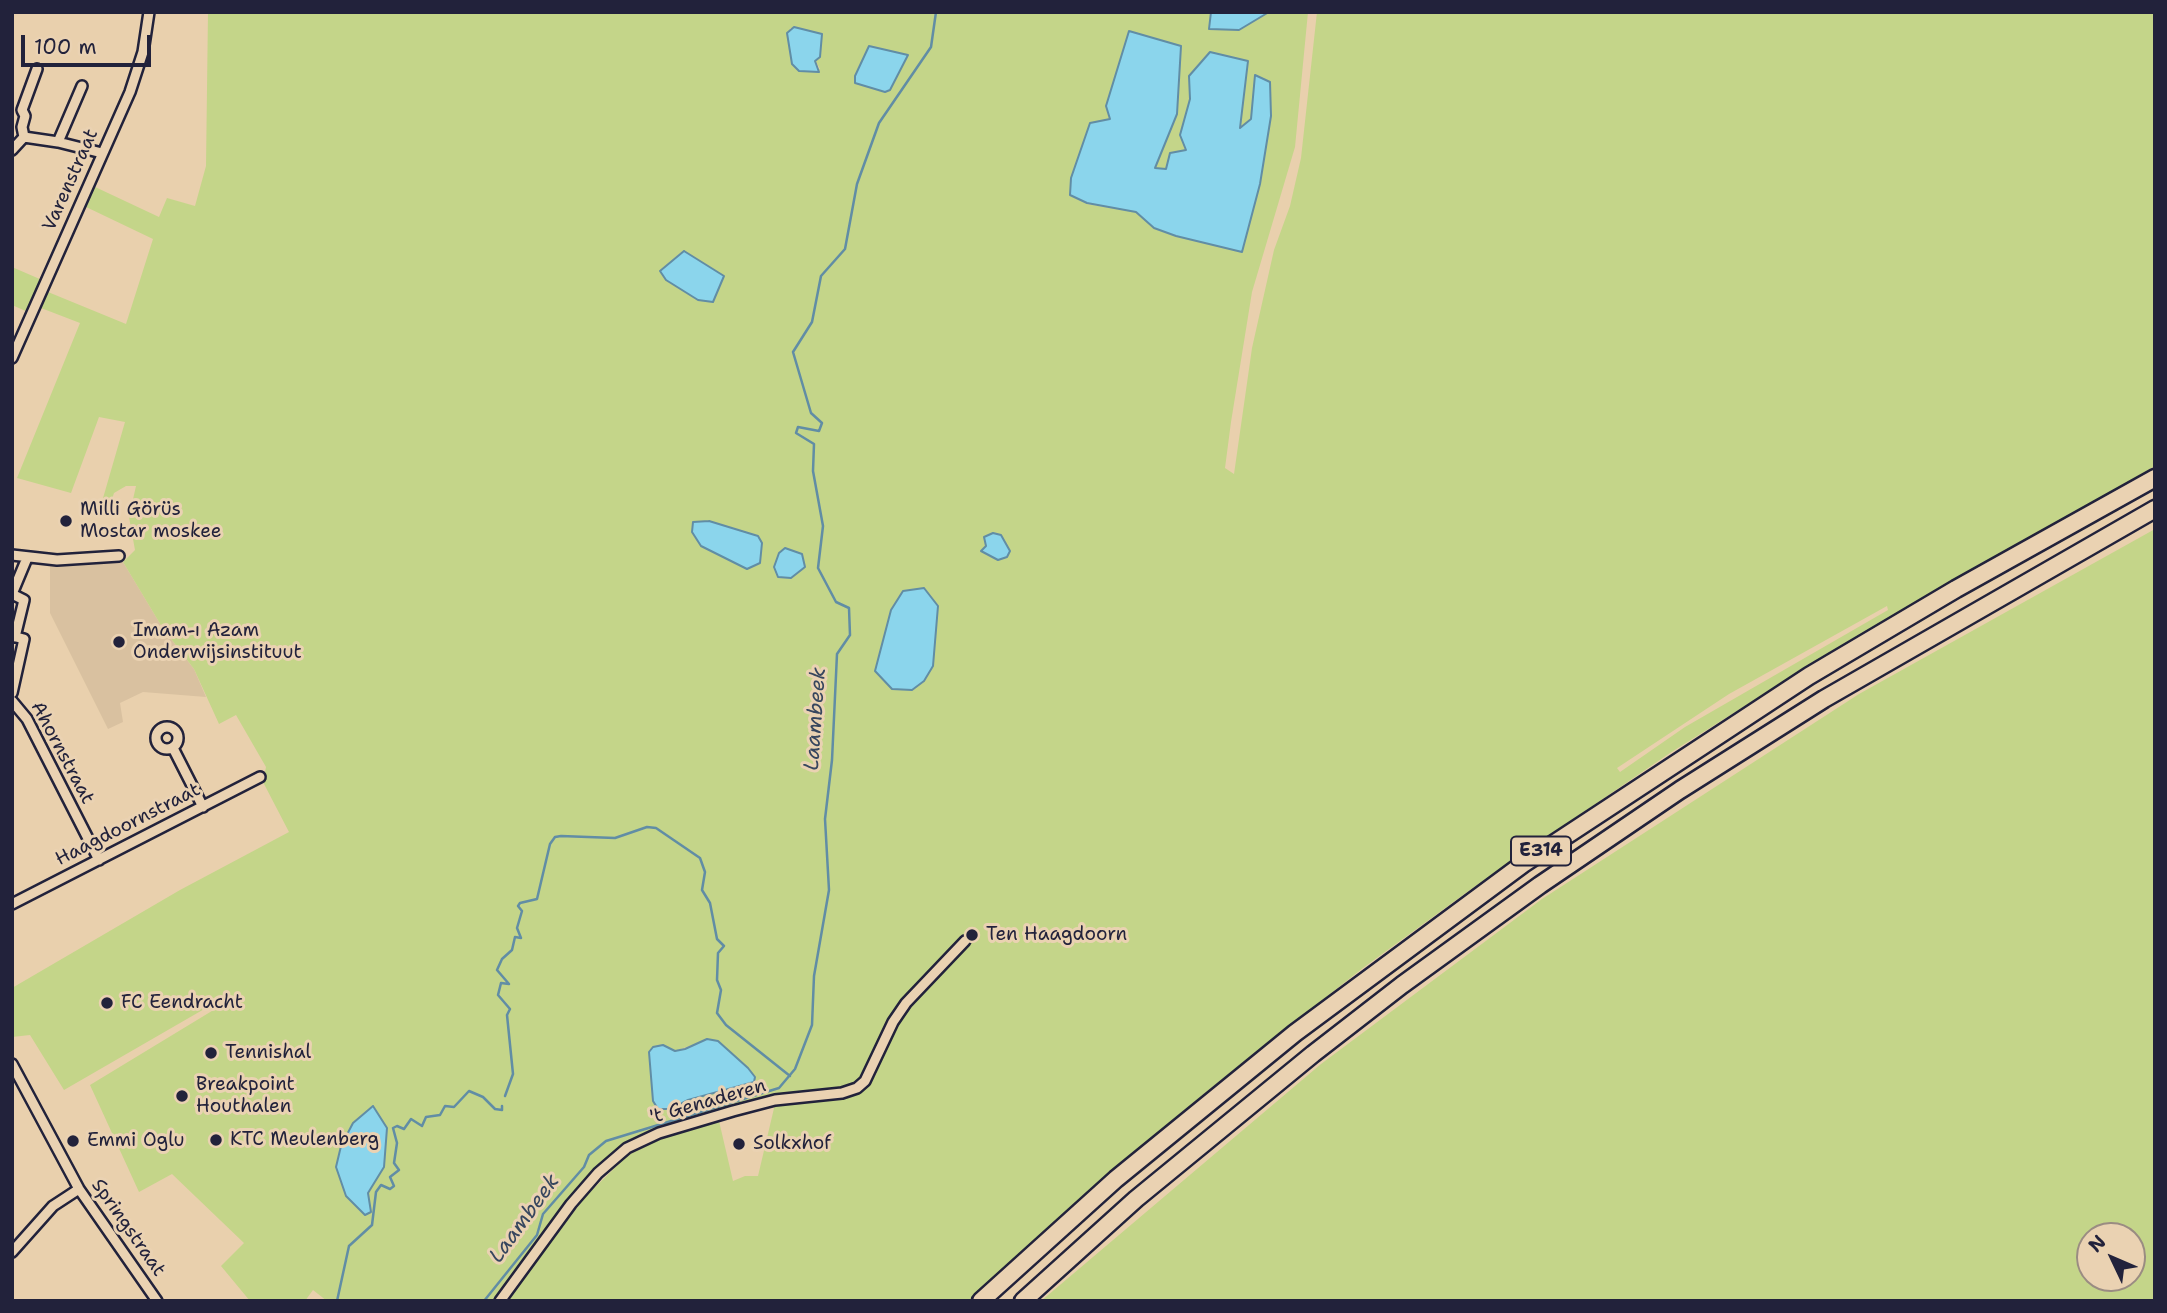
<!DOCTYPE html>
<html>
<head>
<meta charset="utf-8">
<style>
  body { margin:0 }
  #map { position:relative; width:2167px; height:1313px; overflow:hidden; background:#e9d0ad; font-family:"Shantell Sans",sans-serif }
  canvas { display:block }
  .frame { position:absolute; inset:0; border:14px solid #22223b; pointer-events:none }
  .north { position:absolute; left:2076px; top:1222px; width:70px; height:70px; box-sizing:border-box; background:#ead2b2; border:2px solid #9a8c82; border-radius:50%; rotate:314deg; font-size:19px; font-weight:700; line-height:28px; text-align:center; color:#22223b }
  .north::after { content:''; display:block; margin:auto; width:24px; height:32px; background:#22223b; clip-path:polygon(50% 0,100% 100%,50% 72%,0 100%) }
  .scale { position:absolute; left:21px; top:35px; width:130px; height:32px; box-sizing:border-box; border:4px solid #22223b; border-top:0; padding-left:9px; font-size:21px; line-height:24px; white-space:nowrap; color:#22223b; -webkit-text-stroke:5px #ead2b2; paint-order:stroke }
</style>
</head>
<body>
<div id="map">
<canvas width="2167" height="1313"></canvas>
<div class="frame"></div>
<div class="north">N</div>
<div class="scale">100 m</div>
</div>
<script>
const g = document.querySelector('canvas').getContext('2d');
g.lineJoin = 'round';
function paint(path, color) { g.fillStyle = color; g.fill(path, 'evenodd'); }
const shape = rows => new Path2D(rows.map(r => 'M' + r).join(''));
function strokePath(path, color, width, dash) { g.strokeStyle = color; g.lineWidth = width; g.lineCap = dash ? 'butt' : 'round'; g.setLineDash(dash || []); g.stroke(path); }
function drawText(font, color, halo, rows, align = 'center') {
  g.font = font + ' "Shantell Sans",sans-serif'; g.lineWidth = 6; g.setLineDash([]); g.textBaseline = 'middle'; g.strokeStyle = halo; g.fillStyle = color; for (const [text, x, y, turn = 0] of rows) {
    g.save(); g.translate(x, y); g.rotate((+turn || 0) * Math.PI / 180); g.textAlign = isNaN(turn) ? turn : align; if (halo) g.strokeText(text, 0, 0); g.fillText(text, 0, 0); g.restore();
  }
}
const built = shape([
  [123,562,162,627,194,669,206,697,143,692,120,703,123,722,108,729,50,613,50,565]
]);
const green = shape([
  [208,12,1308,12,1295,147,1252,292,1231,422,1225,468,1234,474,1252,348,1274,250,1290,206,1301,158,1317,12,2155,12,2155,466,1802,670,1670,753,1474,887,1363,968,1216,1084,1117,1166,968,1301,506,1301,586,1196,628,1155,661,1139,719,1121,733,1181,745,1176,758,1176,775,1104,839,1100,869,1084,877,1073,869,1069,862,1078,845,1088,770,1094,654,1131,578,1192,522,1263,497,1301,327,1301,313,1290,305,1301,250,1301,221,1266,244,1243,172,1174,139,1192,90,1085,230,1000,206,1008,64,1090,30,1035,12,1037,12,988,180,890,289,832,263,782,266,767,236,715,219,724,194,669,162,627,123,562,135,550,129,517,136,486,126,486,114,493,108,511,99,512,125,422,99,417,71,493,17,478,80,323,41,308,48,292,126,324,153,239,84,206,93,186,159,217,167,198,195,206,206,166],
  [790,28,822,34,820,57,815,60,820,69,792,65],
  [1129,31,1181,46,1177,114,1155,168,1166,169,1186,150,1180,135,1190,99,1189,76,1210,52,1239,129,1251,119,1242,252,1154,228,1136,212,1087,204,1082,149,1090,123,1110,119,1106,106],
  [683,251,723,276,713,302,698,300,666,280,661,270],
  [1887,606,1888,610,1685,727,1620,772,1617,768,1729,694],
  [663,1045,675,1051,692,1045,736,1057,748,1068,754,1082,688,1100,671,1109,653,1101],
  [12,267,42,280,28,312,12,305],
  [2155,529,2155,1301,1041,1301,1321,1064,1542,899,1859,694],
  [2090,1236,2132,1236,2132,1278,2090,1278]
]);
const water = shape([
  [1211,12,1269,12,1239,30,1209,29,1211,12],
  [794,27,822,34,820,57,815,61,819,72,799,71,792,64,787,33,794,27],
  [1129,31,1181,46,1177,114,1155,168,1166,169,1170,153,1186,150,1180,135,1190,99,1189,76,1210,52,1248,61,1240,128,1251,119,1255,75,1270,82,1271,116,1260,184,1242,252,1176,236,1154,228,1136,212,1087,203,1070,195,1071,178,1090,123,1110,119,1106,106,1129,31],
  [869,46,908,55,890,90,885,92,855,83,855,76,869,46],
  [684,251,724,276,713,302,698,300,666,280,660,271,684,251],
  [709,521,758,536,762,543,760,563,747,569,701,546,692,532,693,522,709,521],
  [993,533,1001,535,1010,551,1007,557,998,560,981,551,986,546,984,537,993,533],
  [785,548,802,554,805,567,791,578,778,577,774,567,779,553,785,548],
  [924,588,938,606,933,666,924,681,912,690,892,689,875,671,891,610,903,591,924,588],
  [707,1039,718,1041,748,1068,755,1077,754,1082,688,1100,671,1109,658,1109,653,1101,649,1052,653,1047,663,1045,675,1051,685,1049,707,1039],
  [373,1106,387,1128,384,1167,368,1193,371,1212,365,1215,346,1196,336,1167,341,1146,353,1123,373,1106]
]);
const stream = shape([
  [505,1096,513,1074,507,1015,510,1009,498,995,501,983,509,984,497,970,502,959,512,950,515,937,521,938,517,928,522,911,518,906,520,903,537,899,550,844,555,837,561,836,615,838,647,827,656,828,700,858,705,872,702,890,710,903,717,939,724,946,718,953,717,980,721,990,717,1013,726,1025,790,1076],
  [337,1301,349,1246,372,1225,376,1192,381,1185,390,1189,394,1186,390,1177,399,1170,394,1163,397,1143,393,1128,397,1126,404,1129,411,1119,422,1126,426,1117,440,1115,445,1106,454,1107,469,1091,483,1097,495,1109,502,1110,502,1106],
  [484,1301,537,1235,543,1214,584,1167,589,1155,606,1141,779,1088,795,1069,812,1025,814,976,829,890,825,819,832,760,837,654,850,635,849,608,836,602,818,568,823,526,813,471,814,444,796,433,798,427,819,431,822,423,811,413,793,352,812,322,821,276,845,249,857,184,879,123,931,47,936,12]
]);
const street = shape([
  [24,137,22,127,25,116,22,110,37,69],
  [58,142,82,86],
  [12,150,24,137,58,142,102,153],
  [12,358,130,92,143,52,149,12],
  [12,555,57,560,119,556],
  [15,637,24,600,12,594,27,558],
  [12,693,24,639,12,636],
  [12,701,27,719,99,860],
  '156 738a11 11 0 1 1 22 0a11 11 0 1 1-22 0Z',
  [173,748,203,807],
  [12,904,260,777],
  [12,1064,79,1189,157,1301],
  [12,1252,53,1206,79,1189],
  [500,1301,571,1204,598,1173,627,1148,659,1133,733,1111,775,1100,842,1093,857,1088,865,1081,893,1022,906,1003,965,941]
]);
const highway = shape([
  [981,1301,1116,1179,1295,1033,1523,864,1809,676,1956,589,2155,478],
  [1023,1301,1136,1199,1313,1054,1402,985,1540,885,1680,790,1824,699,2155,509]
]);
const markers = [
  [66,521,7,"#22223b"],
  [119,642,7,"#22223b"],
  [972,935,7,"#22223b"],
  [107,1003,7,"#22223b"],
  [211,1053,7,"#22223b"],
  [182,1096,7,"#22223b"],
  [216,1140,7,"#22223b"],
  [73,1141,7,"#22223b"],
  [739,1144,7,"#22223b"]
];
const shields = [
  [1541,851,60]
];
const shieldNames = [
  ["E314",1541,851]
];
const streetNames = [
  ["Varenstraat",71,180,-66],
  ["Ahornstraat",62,753,62],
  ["Haagdoornstraat",128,825,-27],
  ["'t Genaderen",708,1102,-16],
  ["Springstraat",128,1228,55]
];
const poiNames = [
  ["Milli Görüs",80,510],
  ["Mostar moskee",80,532],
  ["Imam-ı Azam",133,631],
  ["Onderwijsinstituut",133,653],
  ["Ten Haagdoorn",986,935],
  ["FC Eendracht",121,1003],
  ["Tennishal",225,1053],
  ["Breakpoint",196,1085],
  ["Houthalen",196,1107],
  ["KTC Meulenberg",230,1140],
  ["Emmi Oglu",87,1141],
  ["Solkxhof",753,1144]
];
const waterNames = [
  ["Laambeek",816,719,-86],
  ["Laambeek",525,1219,-54]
];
paint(built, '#d9c1a0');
paint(green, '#c4d589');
paint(water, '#8bd5ec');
strokePath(water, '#618da5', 2);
strokePath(stream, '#618da5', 2.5);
strokePath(street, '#22223b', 14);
strokePath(highway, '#22223b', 21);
strokePath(street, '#ead2b2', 9);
strokePath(highway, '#ead2b2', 16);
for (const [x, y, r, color] of markers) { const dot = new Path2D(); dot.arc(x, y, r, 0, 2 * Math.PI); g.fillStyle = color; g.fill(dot); strokePath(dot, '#ead2b2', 2.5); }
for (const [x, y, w] of shields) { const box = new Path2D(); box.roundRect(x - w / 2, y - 14.5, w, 29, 5); g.fillStyle = '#ead2b2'; g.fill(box); strokePath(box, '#22223b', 2); }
drawText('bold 18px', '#22223b', null, shieldNames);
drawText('19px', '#22223b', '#ead2b2', streetNames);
drawText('19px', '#22223b', '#ead2b2', poiNames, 'left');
drawText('italic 21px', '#37465e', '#ead2b2', waterNames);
</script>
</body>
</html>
